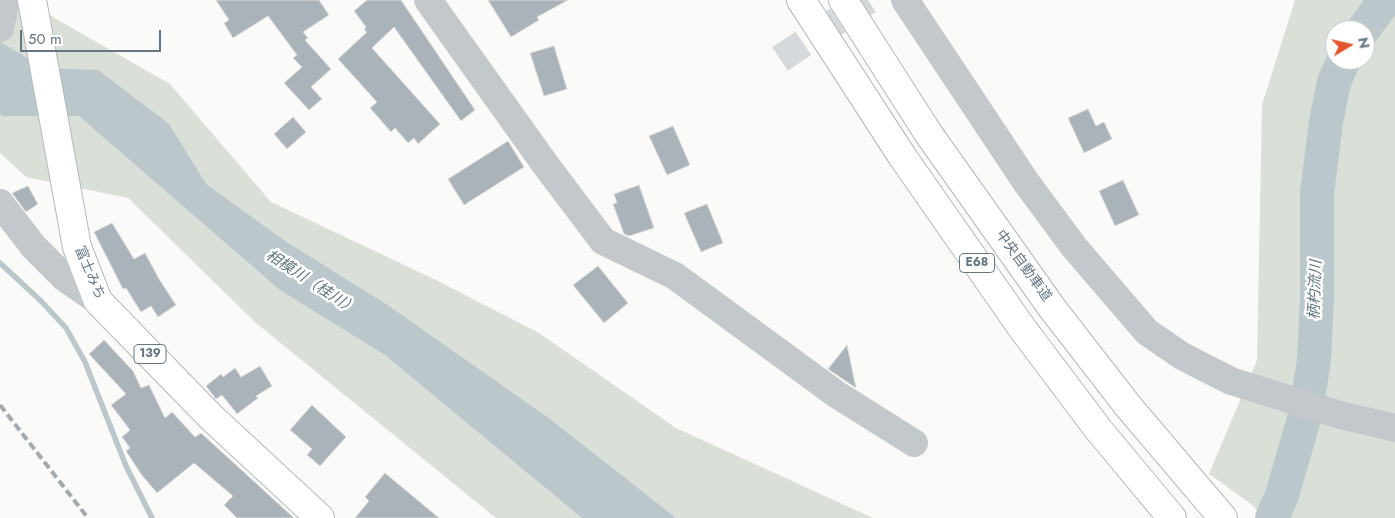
<!DOCTYPE html>
<html>
<head>
<meta charset="utf-8">
<style>
  body { margin:0 }
  #map { position:relative; width:1395px; height:518px; overflow:hidden; background:#fafaf8; font-family:Jost,sans-serif }
  canvas { display:block }
  .north { position:absolute; left:1325px; top:20px; width:50px; height:50px; box-sizing:border-box; background:#fff; border:1px solid #c1c8cd; border-radius:50%; rotate:81deg; font-size:14px; font-weight:700; line-height:20px; text-align:center; color:#657683 }
  .north::after { content:''; display:block; margin:auto; width:18px; height:22px; background:#e4572e; clip-path:polygon(50% 0,100% 100%,50% 72%,0 100%) }
  .scale { position:absolute; left:20px; top:30px; width:141px; height:22px; box-sizing:border-box; border:2px solid #657683; border-top:0; padding-left:6px; font-size:15px; line-height:18px; white-space:nowrap; color:#657683; -webkit-text-stroke:4px #fff; paint-order:stroke }
</style>
</head>
<body>
<div id="map">
<canvas width="1395" height="518"></canvas>
<div class="north">N</div>
<div class="scale">50 m</div>
</div>
<script>
const g = document.querySelector('canvas').getContext('2d');
g.lineJoin = 'round';
function paint(path, color) { g.fillStyle = color; g.fill(path, 'evenodd'); }
const shape = rows => new Path2D(rows.map(r => 'M' + r).join(''));
function strokePath(path, color, width, dash) { g.strokeStyle = color; g.lineWidth = width; g.lineCap = dash ? 'butt' : 'round'; g.setLineDash(dash || []); g.stroke(path); }
function drawText(font, color, halo, rows, align = 'center') {
  g.font = font + ' Jost,"Noto Sans JP",sans-serif'; g.lineWidth = 5; g.setLineDash([]); g.textBaseline = 'middle'; g.strokeStyle = halo; g.fillStyle = color; for (const [text, x, y, turn = 0] of rows) {
    g.save(); g.translate(x, y); g.rotate((+turn || 0) * Math.PI / 180); g.textAlign = isNaN(turn) ? turn : align; if (halo) g.strokeText(text, 0, 0); g.fillText(text, 0, 0); g.restore();
  }
}
const green = shape([
  [0,0,23,0,170,84,271,202,436,280,539,333,676,428,873,518,496,518,256,323,128,198,26,177,0,153],
  [1295,0,1395,0,1395,518,1264,518,1251,504,1209,474,1257,360,1262,105],
  [1335,30,1365,30,1365,60,1335,60]
]);
const water = shape([
  [0,42,45,68,98,70,169,124,206,184,285,241,389,306,550,419,676,518,582,518,385,355,280,290,79,116,3,116,0,114]
]);
const stream = shape([
  [0,263,41,301,66,328,85,362,126,466,152,518]
]);
const river = shape([
  [1363,30,1385,0],
  [1272,518,1282,495,1306,412,1314,360,1317,298,1317,193,1326,122,1334,82,1344,60]
]);
const building = shape([
  [216,0,319,0,329,15,303,32,308,38,305,40,331,69,311,87,322,99,309,110,284,83,302,67,293,58,297,55,268,16,233,38,224,23,229,20,216,0],
  [367,0,401,0,475,110,461,121,394,27,372,48,440,124,418,144,414,138,408,143,395,128,391,132,370,108,377,102,338,59,367,32,364,30,366,27,354,11,367,0],
  [488,0,568,0,537,17,539,20,511,37,488,0],
  [554,46,567,89,544,96,530,53,554,46],
  [1088,109,1096,126,1104,122,1112,139,1084,153,1068,118,1088,109],
  [293,117,306,132,287,149,274,134,293,117],
  [673,126,690,165,667,175,649,136,673,126],
  [508,141,524,167,464,205,448,179,508,141],
  [1123,180,1139,215,1115,226,1099,191,1123,180],
  [639,185,654,228,629,236,624,234,613,204,617,203,614,194,639,185],
  [28,186,38,204,26,212,12,193,28,186],
  [707,204,723,243,701,252,684,213,707,204],
  [112,223,134,259,145,253,159,279,176,305,158,317,151,306,141,312,126,288,123,289,94,232,112,223],
  [598,266,628,303,604,323,573,285,598,266],
  [104,340,133,371,141,388,149,385,165,418,172,412,195,437,201,433,294,518,237,518,224,505,233,496,194,463,157,493,141,474,126,451,130,448,122,437,130,430,111,405,126,394,89,354,104,340],
  [847,345,856,388,828,369,847,345],
  [260,366,272,386,256,396,258,398,237,414,222,395,216,399,206,386,221,374,223,377,235,368,241,377,260,366],
  [312,405,346,437,320,466,307,455,312,449,290,430,312,405],
  [385,473,439,518,355,518,369,501,365,497,385,473]
]);
const minorTunnel = shape([
  [780,59,868,0]
]);
const minor = shape([
  [428,0,545,164,603,241,675,276,836,394,914,443],
  [905,0,1026,182,1074,247,1147,332,1182,356,1231,381,1340,415,1395,428],
  [0,28,6,0],
  [0,203,33,246,65,278,98,301]
]);
const highway = shape([
  [32,0,77,247,98,301,211,417,320,518],
  [801,0,902,156,1022,328,1098,429,1172,518],
  [843,0,928,133,1052,308,1128,406,1223,518]
]);
const rail = shape([
  [0,405,88,518]
]);
const shields = [
  [977,263,35],
  [150,354,32]
];
const shieldNames = [
  ["E68",977,263],
  ["139",150,354]
];
const streetNames = [
  ["中央自動車道",1023,266,54],
  ["富士みち",89,273,67]
];
const waterNames = [
  ["相模川（桂川）",311,283,33],
  ["柄杓流川",1316,290,-88]
];
paint(green, '#dadfd7');
paint(water, '#bbc7cb');
strokePath(stream, '#bbc7cb', 5.5);
strokePath(river, '#bbc7cb', 34);
paint(building, '#aab3b9');
strokePath(building, '#dcdcda', 1);
strokePath(minorTunnel, '#d5d9db', 28, [28, 14]);
strokePath(highway, '#b4b9bd', 30);
strokePath(minor, '#c3c8cc', 28);
strokePath(highway, '#fff', 28);
strokePath(rail, '#a2aab0', 4, [8, 4]);
for (const [x, y, w] of shields) { const box = new Path2D(); box.roundRect(x - w / 2, y - 9.5, w, 19, 4); g.fillStyle = '#fff'; g.fill(box); strokePath(box, '#657683', 1); }
drawText('bold 12px', '#657683', null, shieldNames);
drawText('14px', '#657683', '#fff', streetNames);
drawText('italic 15px', '#60757c', '#fff', waterNames);
</script>
</body>
</html>
